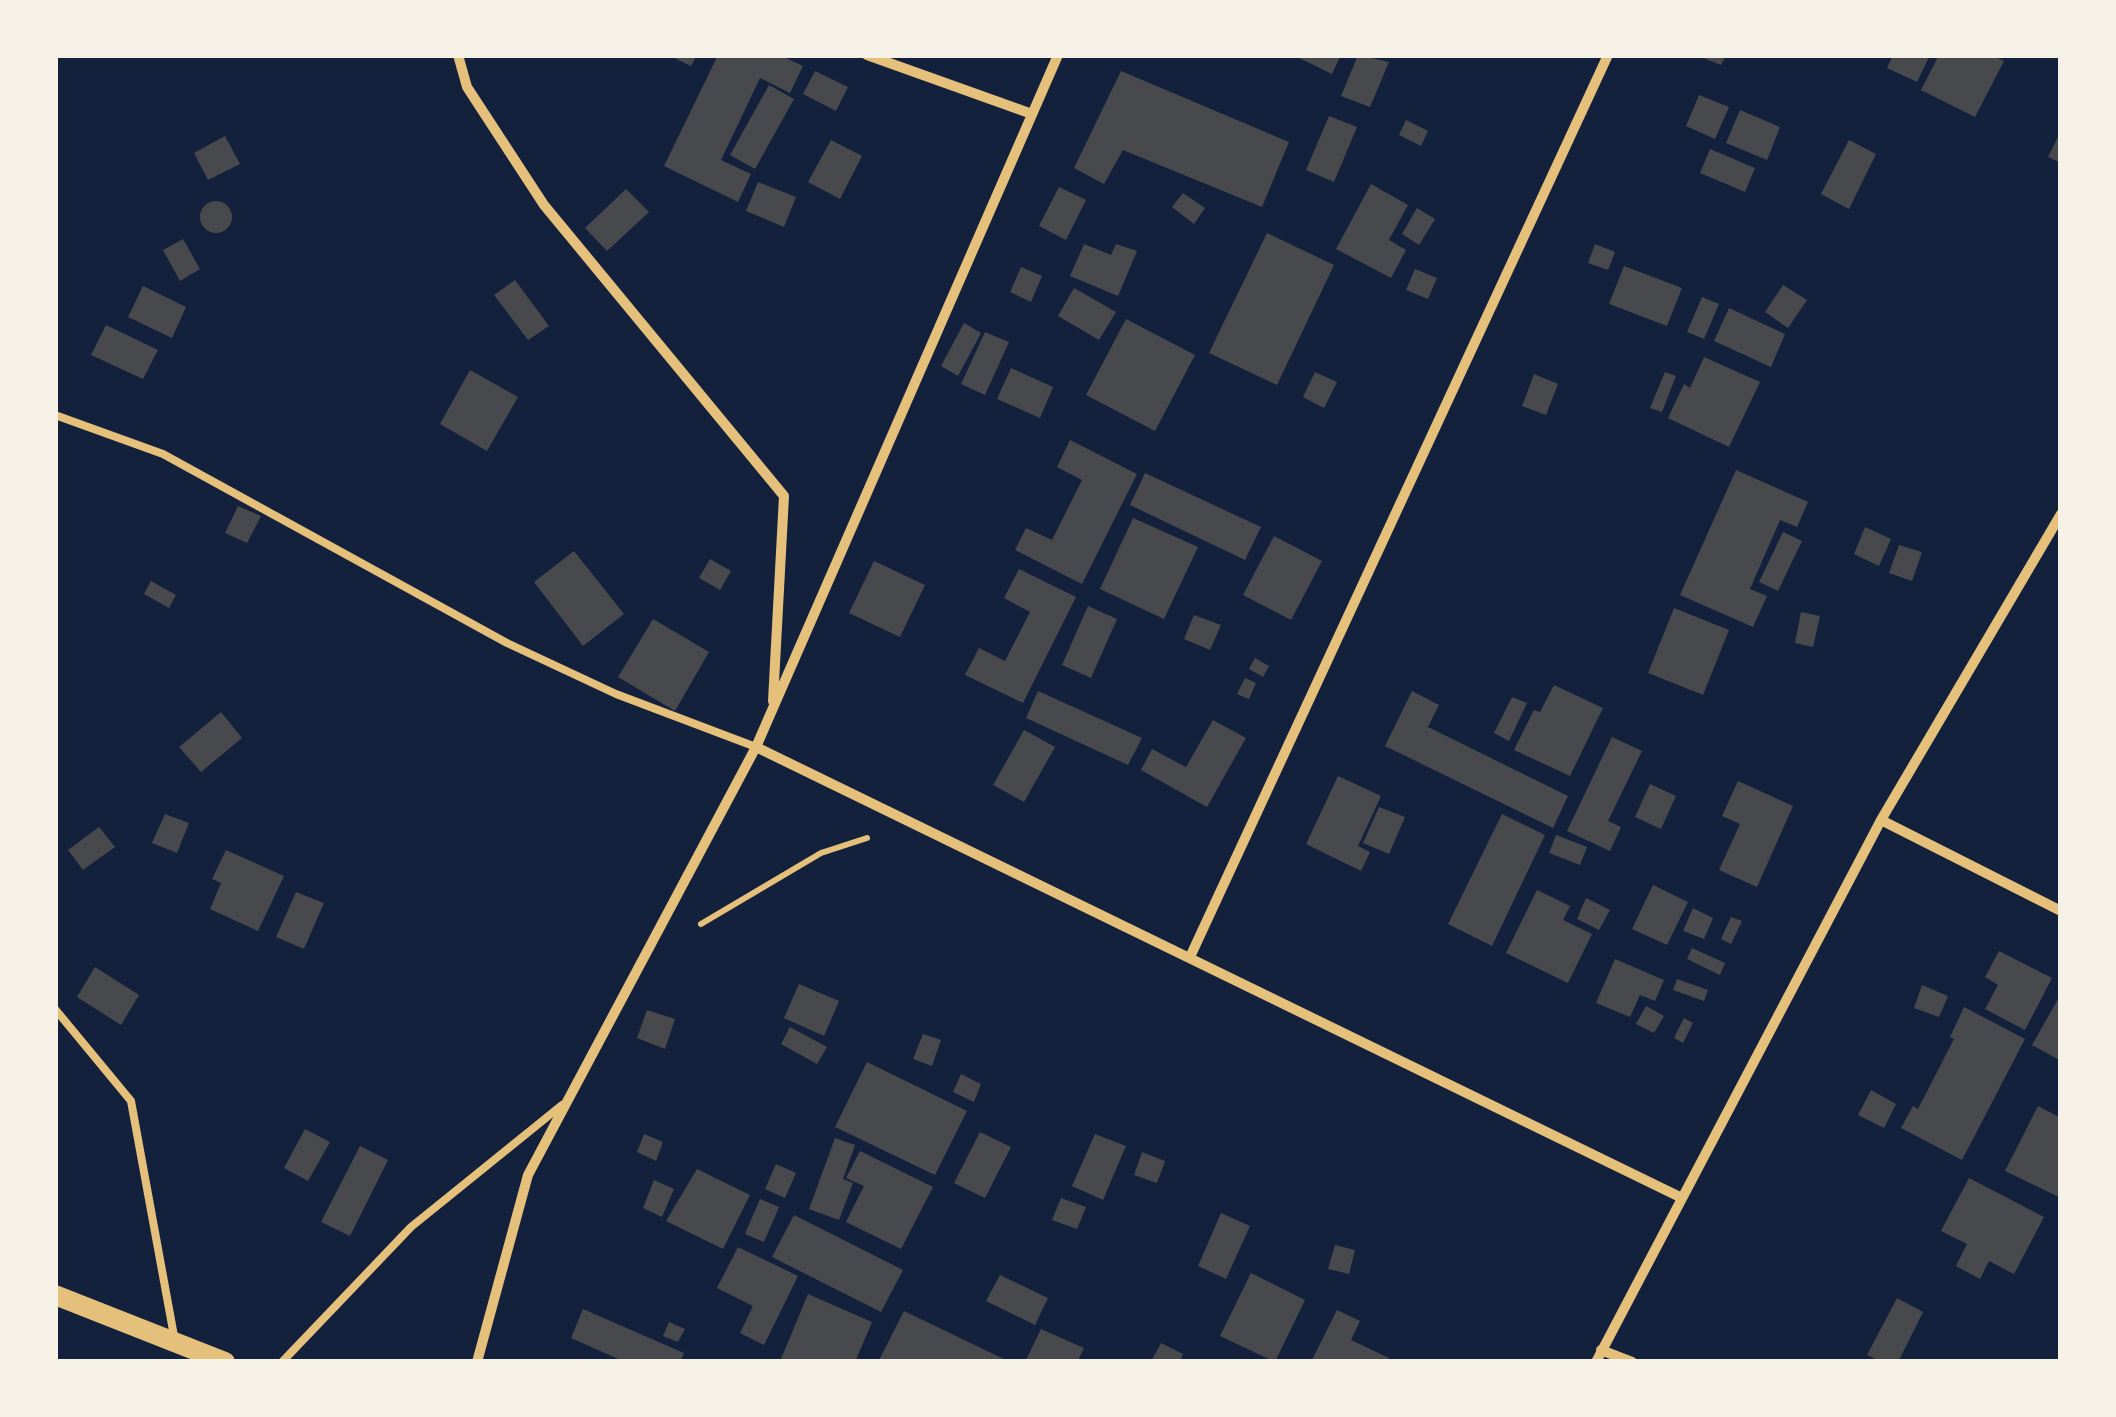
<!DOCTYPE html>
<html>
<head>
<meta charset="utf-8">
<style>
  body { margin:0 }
  #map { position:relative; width:2116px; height:1417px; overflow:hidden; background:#14213d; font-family:Jost,sans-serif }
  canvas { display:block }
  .frame { position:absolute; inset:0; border:58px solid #f6f1e7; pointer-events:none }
</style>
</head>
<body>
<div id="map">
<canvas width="2116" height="1417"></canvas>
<div class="frame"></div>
</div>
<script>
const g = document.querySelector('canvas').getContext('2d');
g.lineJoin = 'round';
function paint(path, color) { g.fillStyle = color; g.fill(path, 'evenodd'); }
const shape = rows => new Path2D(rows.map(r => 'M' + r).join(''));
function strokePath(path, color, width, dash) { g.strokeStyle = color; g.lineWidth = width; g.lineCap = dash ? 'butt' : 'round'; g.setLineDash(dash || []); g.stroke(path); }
const building = shape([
  [668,55,697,55,691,66],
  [718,55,779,55,803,66,790,93,760,78,721,160,751,174,738,202,664,166],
  [1293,55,1341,55,1332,74],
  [1358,55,1389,62,1370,107,1341,96],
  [1696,55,1726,55,1721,65],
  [1893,55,1930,55,1917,82,1887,68],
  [1939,55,1991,55,2004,61,1975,117,1921,90],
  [815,71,848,87,836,111,803,94],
  [1121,71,1289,142,1262,207,1123,150,1104,184,1074,168],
  [769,85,794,99,755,169,730,155],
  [1699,95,1729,107,1715,139,1686,126],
  [1740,110,1780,127,1767,160,1726,143],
  [1329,116,1357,127,1334,182,1306,170],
  [1406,120,1428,131,1421,146,1399,135],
  [2061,131,2061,163,2048,157],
  [225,136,240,164,208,180,194,153],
  [831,140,862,156,840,199,808,182],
  [1849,140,1876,154,1849,209,1821,194],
  [1710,149,1755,168,1745,192,1700,173],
  [758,182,796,197,784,227,746,211],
  [1371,184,1408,205,1389,240,1406,250,1391,278,1336,249],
  [1059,187,1086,200,1066,240,1039,226],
  [626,189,649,212,607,251,585,228],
  [1183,193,1205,208,1194,224,1172,207],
  '200 217a16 16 0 1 1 32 0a16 16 0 1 1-32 0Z',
  [1417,208,1435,219,1419,245,1402,234],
  [1267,233,1334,265,1277,385,1209,353],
  [183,239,200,269,180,281,163,250],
  [1084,244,1111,255,1116,244,1137,251,1118,296,1070,276],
  [1595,244,1615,252,1608,270,1588,263],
  [1624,266,1682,288,1667,326,1609,304],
  [1021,267,1042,276,1031,302,1010,292],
  [1415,269,1437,278,1428,299,1406,290],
  [515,280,549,326,528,340,494,295],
  [1783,285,1807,300,1788,328,1765,312],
  [143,286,186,307,172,338,128,317],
  [1074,288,1116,312,1099,340,1058,316],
  [1702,297,1719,304,1704,339,1687,332],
  [1729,308,1785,334,1771,367,1714,341],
  [1126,319,1195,355,1155,431,1086,395],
  [964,323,981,333,958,376,941,366],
  [106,325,158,350,143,379,91,355],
  [985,332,1009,342,985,395,961,384],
  [1704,357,1760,382,1729,447,1668,418,1684,384,1690,388],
  [1011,368,1053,387,1040,418,997,399],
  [470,370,518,397,487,451,440,424],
  [1315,372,1337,382,1324,408,1303,397],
  [1665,372,1676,376,1662,412,1650,408],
  [1534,374,1558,384,1546,415,1522,406],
  [1070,440,1137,474,1082,584,1015,550,1026,528,1052,540,1082,480,1057,467],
  [1736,470,1808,502,1797,527,1780,520,1750,589,1767,596,1753,627,1680,595],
  [1145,473,1261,527,1245,560,1130,505],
  [238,506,261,516,247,543,225,533],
  [1133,518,1198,547,1164,619,1100,589],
  [1865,527,1891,539,1879,566,1854,554],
  [1783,532,1802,541,1778,591,1759,582],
  [1274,536,1322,561,1291,620,1243,595],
  [1899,545,1922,552,1912,581,1889,573],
  [574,551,624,614,583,646,534,582],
  [710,559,731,571,720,590,699,578],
  [874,561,925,585,900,637,849,613],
  [1019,569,1076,597,1023,703,965,675,979,648,1005,661,1030,612,1004,598],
  [151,581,176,595,169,608,144,594],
  [1088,606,1117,619,1091,678,1062,665],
  [1674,608,1729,630,1703,695,1648,673],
  [1801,612,1820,616,1813,647,1795,643],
  [1194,615,1221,625,1210,650,1184,639],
  [653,619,709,652,675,711,618,677],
  [1255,658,1269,666,1263,677,1249,669],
  [1245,678,1256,683,1249,699,1237,694],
  [1554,685,1603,708,1570,776,1514,750,1534,710,1540,712],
  [1038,691,1142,738,1128,765,1026,718],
  [1412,691,1439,705,1428,727,1568,796,1553,828,1385,746],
  [1512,697,1527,703,1509,741,1494,733],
  [221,712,242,738,201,772,179,747],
  [1213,720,1246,738,1207,807,1141,770,1152,749,1186,767],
  [1024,730,1055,747,1024,802,993,785],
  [1612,737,1642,751,1608,821,1621,827,1610,851,1567,831],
  [1338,776,1381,796,1358,846,1370,852,1361,871,1306,844],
  [1738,781,1793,806,1757,887,1719,870,1740,824,1722,816],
  [1650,784,1676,796,1661,829,1635,817],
  [1379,807,1405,817,1389,854,1363,843],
  [165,814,189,823,177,853,152,843],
  [1502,814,1545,835,1492,946,1448,924],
  [99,827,115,847,83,870,68,850],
  [1556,835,1587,847,1580,865,1549,853],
  [226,850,284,876,258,931,210,909,221,883,212,879],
  [1653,885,1688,902,1667,945,1632,929],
  [1537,890,1570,906,1563,920,1592,934,1568,983,1506,953],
  [296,892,324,903,304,949,276,937],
  [1586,898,1610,910,1599,930,1577,919],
  [1693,908,1713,918,1704,939,1683,931],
  [1731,917,1742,921,1731,944,1721,939],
  [1692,948,1725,963,1720,975,1687,959],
  [1999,951,2052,978,2025,1030,1985,1009,1998,985,1985,977],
  [1615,959,1664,980,1655,1001,1640,995,1630,1017,1596,1003],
  [95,967,139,995,121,1025,77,997],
  [1677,979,1708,990,1704,1001,1673,990],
  [799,984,839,1001,824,1036,784,1018],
  [1922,985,1948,996,1939,1017,1914,1008],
  [2061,994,2061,1061,2032,1045],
  [1646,1006,1664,1016,1654,1033,1636,1024],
  [1964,1007,2025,1039,1962,1160,1901,1128,1913,1106,1918,1109,1954,1039,1950,1037],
  [647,1010,675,1019,665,1049,637,1038],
  [1684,1018,1693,1023,1683,1043,1674,1038],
  [790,1027,827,1047,817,1064,781,1044],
  [923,1034,941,1040,932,1066,913,1059],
  [867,1062,967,1111,935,1175,835,1127],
  [961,1074,981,1084,974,1102,953,1092],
  [1871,1090,1896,1104,1884,1128,1858,1115],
  [2038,1106,2061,1118,2061,1198,2005,1171],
  [305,1129,330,1142,308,1181,284,1168],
  [980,1132,1011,1147,985,1198,954,1183],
  [644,1134,663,1142,656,1161,637,1152],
  [1095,1134,1126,1146,1103,1200,1072,1186],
  [835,1138,855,1145,843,1179,853,1183,839,1220,809,1209],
  [360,1146,388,1160,350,1236,321,1222],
  [860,1151,933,1187,901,1249,846,1222,864,1186,846,1178],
  [1142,1152,1165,1161,1157,1183,1134,1175],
  [776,1164,796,1173,785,1198,765,1189],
  [697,1169,750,1195,723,1249,666,1221],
  [1969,1178,2044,1217,2014,1274,1989,1261,1980,1279,1956,1266,1967,1244,1941,1231],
  [654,1180,674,1189,662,1217,643,1208],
  [1061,1198,1086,1207,1077,1229,1052,1220],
  [760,1199,779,1207,764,1242,745,1234],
  [1221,1213,1250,1226,1226,1279,1198,1266],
  [794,1215,903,1270,881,1312,772,1257],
  [1335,1245,1355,1250,1349,1274,1328,1269],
  [738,1247,798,1276,764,1345,740,1333,753,1306,717,1288],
  [1251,1273,1305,1300,1275,1362,1220,1336],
  [1000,1275,1048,1298,1035,1325,986,1301],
  [808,1294,872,1322,855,1362,781,1359],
  [1897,1298,1923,1312,1898,1362,1882,1362,1867,1355],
  [583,1309,684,1353,680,1362,625,1362,571,1338],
  [1337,1310,1360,1321,1351,1340,1389,1358,1387,1362,1311,1362],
  [904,1311,1010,1362,878,1362],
  [669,1322,685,1329,678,1342,663,1336],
  [1041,1329,1084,1348,1077,1362,1025,1362],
  [1161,1343,1183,1354,1180,1362,1151,1362]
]);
const path = shape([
  [701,924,821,853,867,838]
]);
const service = shape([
  [55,415,163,454,507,643,616,694,756,747],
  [55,1009,131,1101,174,1336],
  [282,1362,411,1227,562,1105]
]);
const minor = shape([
  [458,55,467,87,544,205,784,496,773,701],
  [867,55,1032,114],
  [756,747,1682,1198],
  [1881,820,2061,911],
  [1190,957,1608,55],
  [1601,1350,1632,1362],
  [477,1362,528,1175,756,747,1058,55],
  [1596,1362,1881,820,2061,514]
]);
const secondary = shape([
  [55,1295,225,1362]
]);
paint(building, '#48494c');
strokePath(path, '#e5c07b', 6);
strokePath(service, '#e5c07b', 8);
strokePath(minor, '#e5c07b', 10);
strokePath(secondary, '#e5c07b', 20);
</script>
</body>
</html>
